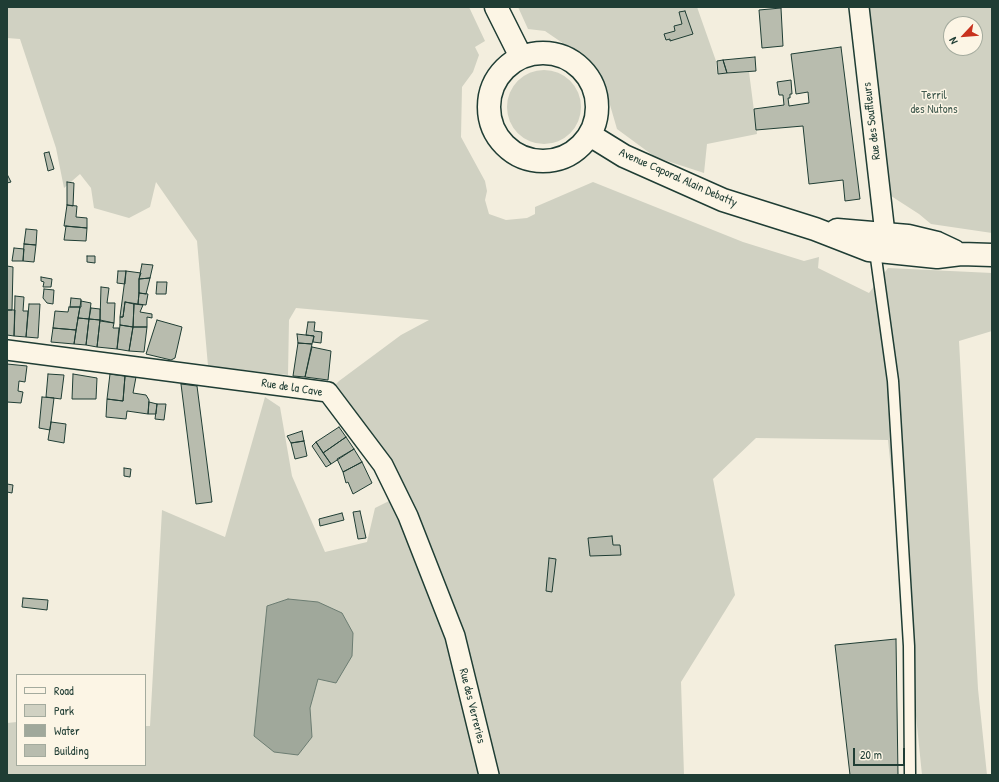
<!DOCTYPE html>
<html>
<head>
<meta charset="utf-8">
<style>
  body { margin:0 }
  #map { position:relative; width:999px; height:782px; overflow:hidden; background:#f3eede; font-family:"Patrick Hand",sans-serif }
  canvas { display:block }
  .frame { position:absolute; inset:0; border:8px solid #1f3d34; pointer-events:none }
  .legend { position:absolute; left:16px; top:674px; width:130px; height:92px; box-sizing:border-box; background:#fcf5e5; border:1px solid #a4ab9e; margin:0; padding:5px 7px; list-style:none; font-size:12px; color:#1f3d34 }
  .legend li { display:flex; align-items:center; gap:8px; height:20px }
  .legend b { width:20px; border:1px solid #a4ab9e }
  .north { position:absolute; left:943px; top:16px; width:40px; height:40px; box-sizing:border-box; background:#fcf5e5; border:1px solid #a4ab9e; border-radius:50%; rotate:244deg; font-size:11px; font-weight:700; line-height:16px; text-align:center; color:#1f3d34 }
  .north::after { content:''; display:block; margin:auto; width:14px; height:18px; background:#c8321e; clip-path:polygon(50% 0,100% 100%,50% 72%,0 100%) }
  .scale { position:absolute; left:853px; top:748px; width:52px; height:18px; box-sizing:border-box; border:2px solid #1f3d34; border-top:0; padding-left:5px; font-size:12px; line-height:14px; white-space:nowrap; color:#1f3d34; -webkit-text-stroke:3px #fcf5e5; paint-order:stroke }
</style>
</head>
<body>
<div id="map">
<canvas width="999" height="782"></canvas>
<div class="frame"></div>
<ul class="legend">
<li><b style="height:5px;background:#fcf5e5"></b>Road</li>
<li><b style="height:11px;background:#d0d1c2"></b>Park</li>
<li><b style="height:11px;background:#a0a89b"></b>Water</li>
<li><b style="height:11px;background:#b8bcae"></b>Building</li>
</ul>
<div class="north">N</div>
<div class="scale">20 m</div>
</div>
<script>
const g = document.querySelector('canvas').getContext('2d');
g.lineJoin = 'round';
function paint(path, color) { g.fillStyle = color; g.fill(path, 'evenodd'); }
const shape = rows => new Path2D(rows.map(r => 'M' + r).join(''));
function strokePath(path, color, width, dash) { g.strokeStyle = color; g.lineWidth = width; g.lineCap = dash ? 'butt' : 'round'; g.setLineDash(dash || []); g.stroke(path); }
function drawText(font, color, halo, rows, align = 'center') {
  g.font = font + ' "Patrick Hand",sans-serif'; g.lineWidth = 3; g.setLineDash([]); g.textBaseline = 'middle'; g.strokeStyle = halo; g.fillStyle = color; for (const [text, x, y, turn = 0] of rows) {
    g.save(); g.translate(x, y); g.rotate((+turn || 0) * Math.PI / 180); g.textAlign = isNaN(turn) ? turn : align; if (halo) g.strokeText(text, 0, 0); g.fillText(text, 0, 0); g.restore();
  }
}
const green = shape([
  [7,7,469,7,485,41,475,47,479,55,473,72,462,87,461,137,485,181,487,191,485,200,489,214,506,220,527,218,535,214,535,207,593,182,743,242,804,261,819,257,818,268,869,293,888,268,992,273,992,331,959,341,978,689,987,775,922,775,888,440,756,438,713,479,735,595,681,682,684,775,7,775,7,723,17,722,17,765,145,765,145,726,150,726,162,510,225,537,265,397,280,407,292,476,325,552,367,542,375,508,393,499,328,392,339,381,401,335,429,320,296,308,289,320,288,375,208,366,197,241,156,182,150,207,129,218,94,208,91,188,80,174,64,188,56,148,20,39,7,38],
  [518,7,697,7,716,61,717,74,749,72,757,134,707,144,704,173,655,157,617,129,601,74,564,44,545,31,528,29],
  [864,7,992,7,992,233,931,224,919,214,888,194],
  [951,24,975,24,975,48,951,48],
  '507 107a37 37 0 1 1 74 0a37 37 0 1 1-74 0Z'
]);
const water = shape([
  [288,599,318,602,342,613,353,633,352,656,336,683,318,679,310,708,312,737,298,755,274,752,254,736,267,606,288,599]
]);
const building = shape([
  [781,8,783,46,762,48,759,10,781,8],
  [685,11,693,34,670,41,670,39,666,40,664,34,675,31,674,26,682,24,679,12,685,11],
  [841,47,860,199,845,201,843,180,809,184,803,126,756,130,754,109,784,105,783,95,779,95,777,82,791,80,792,94,790,94,790,98,788,98,789,106,809,103,808,92,796,94,791,54,841,47],
  [755,57,756,71,727,73,723,60,755,57],
  [723,60,727,73,718,74,717,61,723,60],
  [49,152,54,169,48,171,44,153,49,152],
  [7,174,11,182,7,183,7,174],
  [67,182,74,183,73,206,67,205,67,182],
  [67,205,77,206,76,217,87,218,87,228,64,226,67,205],
  [66,226,87,228,86,241,64,240,66,226],
  [26,229,37,230,36,245,24,244,26,229],
  [24,244,36,245,34,262,23,261,24,244],
  [14,248,24,249,23,261,12,261,14,248],
  [87,256,95,256,95,263,87,262,87,256],
  [142,264,153,265,150,278,139,279,142,264],
  [7,266,13,267,12,310,7,310,7,266],
  [118,271,126,271,125,284,117,283,118,271],
  [126,271,141,273,139,279,139,293,138,304,125,302,123,317,120,317,126,271],
  [41,277,52,279,51,287,43,287,44,282,41,281,41,277],
  [150,278,146,294,139,293,139,279,150,278],
  [157,282,167,282,166,294,156,294,157,282],
  [101,287,109,288,107,303,115,303,114,323,100,321,101,287],
  [44,289,54,290,53,304,47,303,43,298,44,289],
  [139,293,148,294,146,305,138,304,139,293],
  [15,296,24,297,23,311,28,311,26,337,14,336,15,296],
  [71,298,81,299,81,307,70,307,71,298],
  [81,301,91,303,89,319,78,318,81,301],
  [125,302,134,304,133,327,120,325,120,317,123,317,125,302],
  [29,304,40,304,38,338,26,337,29,304],
  [134,304,143,305,140,312,152,314,152,318,147,317,147,327,133,327,134,304],
  [69,307,80,307,76,330,53,328,55,311,68,312,69,307],
  [91,308,100,309,100,320,89,319,91,308],
  [7,310,15,310,14,336,7,335,7,310],
  [78,318,89,319,86,345,74,344,78,318],
  [89,319,100,320,97,347,86,345,89,319],
  [100,320,114,323,113,328,119,328,117,349,97,347,100,320],
  [157,320,182,327,175,358,171,360,146,354,157,320],
  [308,322,315,322,314,331,322,332,321,343,313,342,314,336,306,335,308,322],
  [120,325,133,327,129,351,117,349,120,325],
  [133,327,147,327,144,352,129,351,133,327],
  [53,328,76,330,74,344,51,342,53,328],
  [297,334,314,336,312,344,298,343,297,334],
  [298,343,312,344,305,377,293,376,298,343],
  [312,347,331,351,328,380,305,377,312,347],
  [7,364,27,366,25,382,19,381,18,391,23,392,21,403,7,402,7,364],
  [48,374,64,375,61,399,46,397,48,374],
  [73,374,97,378,96,399,72,399,73,374],
  [110,374,125,376,123,401,107,399,110,374],
  [125,376,136,377,133,393,146,395,149,400,148,414,127,411,126,419,106,417,107,399,123,401,125,376],
  [181,384,197,386,212,502,196,504,181,384],
  [42,397,54,398,50,430,39,428,42,397],
  [149,402,157,404,156,414,148,414,149,402],
  [157,404,166,404,164,420,155,419,157,404],
  [51,422,66,424,64,443,48,440,51,422],
  [339,427,346,437,323,453,316,442,339,427],
  [302,431,304,441,291,443,287,436,302,431],
  [346,437,354,449,331,464,323,453,346,437],
  [304,441,307,456,295,459,291,443,304,441],
  [316,442,331,464,326,467,312,446,316,442],
  [354,449,362,462,343,472,337,459,354,449],
  [362,462,372,483,353,494,348,482,346,483,343,472,362,462],
  [124,468,131,469,130,477,124,476,124,468],
  [7,484,13,485,12,493,7,492,7,484],
  [360,511,366,538,358,539,353,512,360,511],
  [342,513,344,520,320,526,319,519,342,513],
  [612,536,613,545,620,545,621,555,590,556,588,538,612,536],
  [549,558,556,559,552,592,546,591,549,558],
  [23,598,48,600,47,610,22,607,23,598],
  [896,639,898,775,850,775,835,645,896,639]
]);
const lane = shape([
  [872,250,876,258,893,381,909,646,910,775]
]);
const street = shape([
  [859,7,884,225,879,234],
  [7,350,328,392,383,465,408,516,455,636,489,775]
]);
const secondary = shape([
  [496,7,521,57],
  '489 107a54 54 0 1 1 108 0a54 54 0 1 1-108 0Z',
  [590,135,624,156,723,200,815,229,869,250,937,257,961,254,992,255],
  [837,230,908,236,937,243,954,251]
]);
const parkNames = [
  ["Terril",934,96],
  ["des Nutons",934,110]
];
const streetNames = [
  ["Rue des Souffleurs",872,121,-97],
  ["Avenue Caporal Alain Debatty",678,178,24],
  ["Rue de la Cave",292,388,9],
  ["Rue des Verreries",472,706,76]
];
paint(green, '#d0d1c2');
paint(water, '#a0a89b');
strokePath(water, '#6c7d72', 1);
paint(building, '#b8bcae');
strokePath(building, '#1f3d34', 1);
strokePath(lane, '#1f3d34', 13);
strokePath(street, '#1f3d34', 22);
strokePath(secondary, '#1f3d34', 25);
strokePath(lane, '#fcf5e5', 10);
strokePath(street, '#fcf5e5', 19);
strokePath(secondary, '#fcf5e5', 22);
drawText('12px', '#425b50', '#fcf5e5', parkNames);
drawText('12px', '#1f3d34', '#fcf5e5', streetNames);
</script>
</body>
</html>
